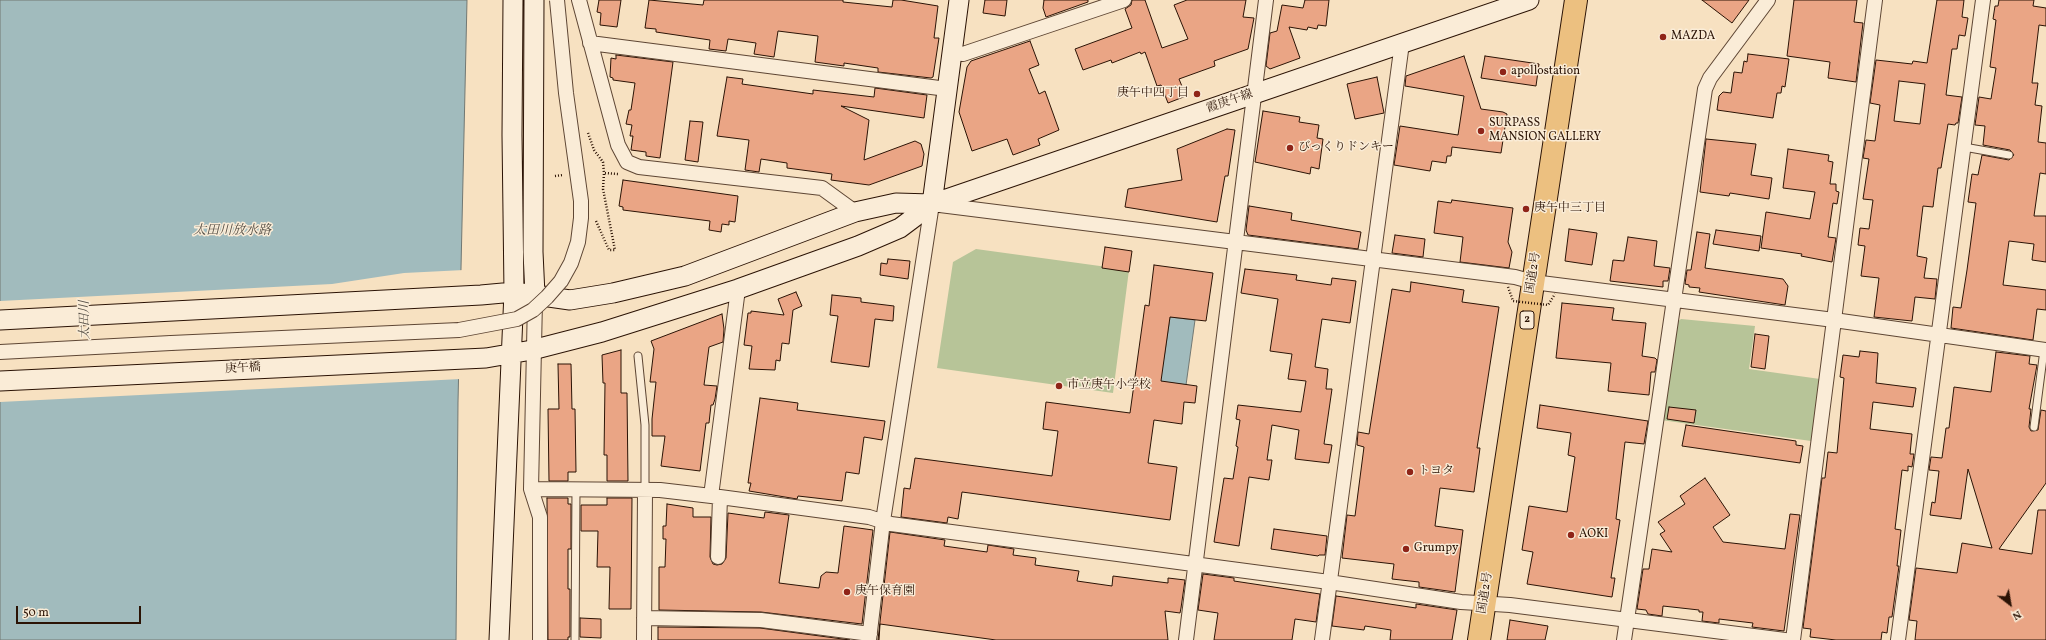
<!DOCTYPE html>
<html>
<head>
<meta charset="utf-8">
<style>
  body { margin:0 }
  #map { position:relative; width:2046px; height:640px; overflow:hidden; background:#f7e1c1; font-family:Vollkorn,serif }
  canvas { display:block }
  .north { position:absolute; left:1990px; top:584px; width:40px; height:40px; -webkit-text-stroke:3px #faecd7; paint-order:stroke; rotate:149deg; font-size:11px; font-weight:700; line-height:16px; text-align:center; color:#2b1305 }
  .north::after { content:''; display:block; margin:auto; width:14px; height:18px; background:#2b1305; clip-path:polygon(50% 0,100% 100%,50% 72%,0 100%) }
  .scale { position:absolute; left:16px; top:606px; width:125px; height:18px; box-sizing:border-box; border:2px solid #2b1305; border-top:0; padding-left:5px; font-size:12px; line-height:14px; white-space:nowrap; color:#2b1305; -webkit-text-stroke:3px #faecd7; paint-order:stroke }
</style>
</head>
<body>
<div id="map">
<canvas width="2046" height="640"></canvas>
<div class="north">N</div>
<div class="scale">50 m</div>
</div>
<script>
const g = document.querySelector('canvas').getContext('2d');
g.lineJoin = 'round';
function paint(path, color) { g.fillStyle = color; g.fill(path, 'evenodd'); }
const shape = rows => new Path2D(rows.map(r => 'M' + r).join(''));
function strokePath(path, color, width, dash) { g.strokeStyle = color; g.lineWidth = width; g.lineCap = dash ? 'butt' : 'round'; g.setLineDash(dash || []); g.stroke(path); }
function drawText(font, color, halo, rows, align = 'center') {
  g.font = font + ' Vollkorn,"Noto Serif JP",serif'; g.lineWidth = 3; g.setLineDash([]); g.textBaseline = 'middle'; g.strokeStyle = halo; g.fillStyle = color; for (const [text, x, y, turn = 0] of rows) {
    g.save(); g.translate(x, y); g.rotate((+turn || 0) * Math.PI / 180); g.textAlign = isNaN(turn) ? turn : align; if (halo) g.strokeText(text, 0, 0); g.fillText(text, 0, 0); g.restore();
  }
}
const green = shape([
  [976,249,1129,270,1113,393,937,368,953,262],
  [1681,319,1755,326,1749,369,1820,379,1811,441,1661,420,1676,323]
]);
const water = shape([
  [0,0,467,0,458,402,456,640,0,640,0,0],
  [1170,317,1195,320,1186,385,1150,380,1164,358,1170,317]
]);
const pier = shape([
  [464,270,461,379,0,402,0,301,332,284,404,273]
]);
const building = shape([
  [599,0,621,0,617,27,600,25,601,13,597,12,599,0],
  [649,0,703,5,704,0,843,0,843,2,892,7,893,0,901,0,938,6,934,38,939,38,933,77,931,78,878,72,878,68,844,63,844,66,815,62,818,36,778,31,774,57,754,54,756,43,728,39,726,51,709,49,710,40,656,32,656,29,645,28,649,0],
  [985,0,1007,0,1005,16,983,13,985,0],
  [1044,0,1088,0,1088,2,1046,17,1043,8,1044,0],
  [1132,0,1145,0,1162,48,1188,39,1174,5,1187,0,1246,0,1243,17,1254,18,1248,49,1214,61,1215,66,1179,79,1186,96,1168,103,1161,85,1157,86,1145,52,1141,54,1140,52,1112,63,1111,60,1083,70,1075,49,1132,28,1125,9,1131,5,1132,0],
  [1305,0,1329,0,1326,26,1318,25,1317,29,1308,27,1307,30,1289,27,1300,58,1270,69,1266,66,1270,33,1277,31,1282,5,1303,8,1305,0],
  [1702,0,1749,0,1732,23,1702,0],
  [1794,0,1857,0,1854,22,1863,23,1856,82,1828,78,1830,62,1787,56,1794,0],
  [1937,0,1964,0,1962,17,1968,18,1965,36,1959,35,1957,49,1952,49,1946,95,1962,97,1958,123,1956,123,1955,125,1948,124,1941,168,1938,168,1933,207,1923,206,1917,256,1927,258,1924,278,1937,279,1935,299,1915,297,1912,321,1874,317,1879,278,1861,276,1865,246,1858,245,1860,228,1869,229,1873,200,1863,199,1869,159,1863,158,1866,140,1875,141,1880,105,1870,103,1876,60,1912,64,1913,61,1927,63,1937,0],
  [1899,81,1925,84,1920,124,1894,121,1899,81],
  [1999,0,2034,0,2033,6,2046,8,2046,26,2039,25,2032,83,2038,83,2035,105,2042,106,2038,142,2046,143,2046,174,2040,173,2034,216,2046,216,2046,262,2032,260,2034,244,2009,241,2003,285,2046,290,2046,310,2037,309,2033,340,1951,328,1953,307,1961,308,1967,270,1976,203,1968,202,1972,174,1978,175,1982,155,2009,160,2014,155,2010,150,1983,145,1985,126,1975,125,1979,97,1991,99,1996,68,1990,67,1996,20,1993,19,1995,6,1998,6,1999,0],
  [1030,41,1039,65,1029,69,1039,94,1045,91,1059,130,1038,139,1040,145,1013,155,1007,139,972,151,959,112,967,67,971,61,1030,41],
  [1748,54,1789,59,1785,87,1782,86,1781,93,1777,93,1773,118,1717,110,1719,96,1723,92,1731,93,1734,72,1742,73,1744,61,1747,62,1748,54],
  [616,55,673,62,660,158,646,156,646,152,631,150,633,136,630,136,632,125,626,124,629,110,631,110,635,83,613,80,613,78,610,77,611,58,616,59,616,55],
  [1464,56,1481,109,1503,112,1507,114,1501,153,1452,147,1451,156,1447,156,1446,163,1432,161,1430,171,1394,165,1400,126,1458,135,1464,96,1405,86,1406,76,1464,56],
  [1485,56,1539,64,1536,86,1481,78,1485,56],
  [727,77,743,79,742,84,813,94,813,90,874,97,875,88,927,95,924,118,841,106,869,120,864,160,915,141,921,144,924,154,922,166,869,185,831,180,832,174,787,168,787,163,761,159,759,172,745,170,749,140,717,136,727,77],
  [1377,77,1384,113,1355,119,1347,84,1377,77],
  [1263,111,1300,117,1299,122,1319,125,1317,138,1323,139,1319,169,1311,167,1310,174,1255,162,1263,111],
  [690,121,703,122,698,162,685,160,690,121],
  [1227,129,1235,130,1228,176,1225,176,1217,222,1125,207,1128,189,1182,180,1177,149,1227,129],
  [1706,139,1756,144,1751,175,1772,178,1769,199,1730,193,1729,196,1700,192,1706,139],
  [1788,149,1829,155,1828,161,1833,162,1830,184,1836,184,1836,191,1839,192,1837,204,1833,203,1828,237,1836,238,1832,262,1801,256,1802,254,1761,248,1766,212,1810,219,1815,192,1783,188,1788,149],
  [623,180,738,196,735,222,729,221,729,225,722,224,721,232,709,230,710,221,623,210,623,207,619,206,623,180],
  [1452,200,1513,208,1508,242,1512,252,1509,268,1460,262,1463,237,1434,233,1438,201,1451,203,1452,200],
  [1249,206,1292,213,1291,220,1361,232,1358,249,1248,235,1246,230,1249,206],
  [1569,229,1597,233,1592,265,1565,261,1569,229],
  [1716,230,1761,236,1759,251,1713,244,1716,230],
  [1697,232,1710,234,1705,268,1783,279,1788,286,1785,305,1699,292,1700,288,1689,287,1689,285,1685,284,1687,270,1691,270,1697,232],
  [1395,235,1425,239,1423,257,1392,253,1395,235],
  [1628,237,1657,241,1654,266,1670,268,1668,281,1663,281,1663,287,1610,281,1613,260,1624,261,1628,237],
  [1105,247,1132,251,1129,272,1102,268,1105,247],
  [888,259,910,261,908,279,880,275,881,263,887,264,888,259],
  [1154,265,1213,273,1206,321,1170,317,1161,381,1197,386,1195,403,1184,402,1182,424,1154,420,1148,463,1177,467,1170,520,962,492,958,519,948,517,947,523,901,517,904,488,910,489,915,458,1052,476,1058,431,1043,429,1046,402,1130,413,1145,305,1149,306,1154,265],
  [1245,269,1297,275,1296,280,1331,285,1332,278,1356,281,1350,323,1322,319,1315,367,1328,369,1326,389,1332,389,1324,444,1332,445,1329,463,1295,459,1299,430,1272,425,1267,460,1272,460,1269,480,1249,477,1239,546,1214,542,1224,478,1233,479,1238,447,1236,446,1240,420,1236,419,1238,405,1301,412,1306,381,1288,379,1292,354,1270,351,1278,299,1241,293,1245,269],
  [1411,282,1464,290,1462,302,1499,307,1477,448,1480,448,1474,492,1440,488,1435,526,1463,530,1455,592,1419,587,1419,582,1392,579,1394,564,1342,558,1347,515,1355,516,1364,447,1357,445,1358,432,1369,434,1392,289,1410,292,1411,282],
  [796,292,802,306,793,310,789,344,782,343,780,361,776,360,775,370,749,369,752,346,744,345,748,313,751,313,751,311,784,315,778,299,796,292],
  [832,295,861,298,861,302,894,306,893,321,875,319,869,367,831,362,838,316,830,315,832,295],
  [1562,303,1614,308,1612,320,1646,323,1642,356,1655,358,1657,360,1655,372,1651,372,1649,395,1608,391,1611,363,1556,358,1562,303],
  [722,314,724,329,723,342,709,347,704,385,717,386,715,399,713,405,711,405,709,423,706,423,700,471,661,466,665,436,652,436,652,419,656,382,650,382,654,349,651,341,722,314],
  [1755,334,1769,336,1765,369,1751,367,1755,334],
  [621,350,621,393,627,393,628,481,607,481,607,455,604,455,605,383,603,383,602,355,621,350],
  [1860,351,1878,353,1876,383,1916,388,1913,407,1873,402,1870,429,1912,434,1910,454,1914,454,1912,467,1908,466,1908,471,1902,470,1895,529,1901,530,1897,566,1899,566,1892,617,1889,617,1887,633,1882,632,1881,640,1836,640,1810,637,1811,629,1803,628,1822,478,1825,478,1828,452,1837,453,1844,378,1840,377,1843,355,1859,357,1860,351],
  [1996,352,2030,356,2029,364,2037,365,2029,409,2031,409,2029,427,2031,431,2038,430,2041,410,2046,411,2046,483,1999,549,2032,554,2038,510,2046,510,2046,640,1915,640,1917,621,1909,620,1916,568,1957,573,1962,543,1992,548,1968,469,1961,519,1930,515,1932,502,1935,503,1939,471,1929,470,1931,457,1942,458,1946,428,1949,428,1954,387,1991,392,1996,352],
  [558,364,571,364,572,409,575,409,576,472,568,472,568,481,549,481,548,409,559,409,558,364],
  [760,398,798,403,797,410,885,421,882,440,864,437,859,474,846,472,842,501,798,496,797,499,749,491,751,483,748,483,760,398],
  [1540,405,1648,421,1644,444,1625,442,1616,519,1620,520,1611,578,1615,578,1612,597,1527,584,1533,552,1522,550,1529,506,1567,512,1575,457,1568,455,1571,433,1537,428,1540,405],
  [1669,407,1696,410,1694,423,1667,419,1669,407],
  [1686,425,1796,441,1796,445,1803,446,1800,463,1682,446,1686,425],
  [1705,478,1730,515,1713,527,1723,542,1785,549,1790,514,1800,515,1784,631,1752,627,1753,623,1719,619,1719,623,1702,621,1703,612,1699,612,1699,610,1663,606,1662,616,1648,614,1646,610,1637,609,1643,569,1649,569,1652,549,1672,552,1660,534,1665,531,1658,522,1685,504,1680,496,1705,478],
  [547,498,568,498,568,504,571,504,571,549,568,549,568,589,570,589,570,637,568,637,568,640,548,640,547,498],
  [607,498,632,498,631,609,609,609,610,567,597,567,598,531,581,531,581,505,607,505,607,498],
  [667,504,693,508,693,517,711,517,710,557,713,564,717,565,722,564,726,558,728,513,764,518,765,512,789,515,779,583,819,588,821,576,826,572,838,573,844,526,873,530,862,624,761,612,659,610,659,567,665,567,666,539,663,539,663,526,666,526,667,504],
  [1274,529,1327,536,1325,555,1319,555,1318,556,1271,549,1274,529],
  [890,532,945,540,944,546,987,552,988,545,1014,549,1013,555,1036,558,1035,565,1079,571,1077,581,1112,586,1113,576,1168,583,1168,578,1185,580,1181,608,1180,613,1165,611,1168,640,996,640,880,624,879,640,878,640,890,532],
  [1203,574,1234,578,1234,581,1320,594,1316,622,1295,619,1292,640,1214,640,1218,613,1198,610,1203,574],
  [1336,596,1416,608,1416,604,1457,610,1452,640,1390,640,1391,630,1365,626,1364,630,1332,626,1336,596],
  [580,618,601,619,601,638,580,637,580,618],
  [1510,620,1548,626,1545,640,1507,640,1510,620],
  [658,627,760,628,850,640,658,640,658,627]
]);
const path = shape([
  [588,133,594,150,603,162,604,173,618,174],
  [555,176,563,175],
  [596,221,609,250,615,250,603,189,604,173]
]);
const lane = shape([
  [1964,147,2009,155],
  [638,356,645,425,645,491],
  [2034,427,2044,350],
  [575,640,576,489]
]);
const street = shape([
  [579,0,618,145,627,162,639,167,822,188,855,212],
  [590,43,947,89],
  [952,53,963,54,1124,0],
  [0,352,171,343],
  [531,489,535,300],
  [711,496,738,289],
  [718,557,720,497],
  [644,618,761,620,870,634],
  [540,640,540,517,531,489,660,490,720,497,869,517,891,524,1329,582,1461,602,1510,605,1785,640],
  [644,640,645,491],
  [869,640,883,521,932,204,1515,277,1533,282,1834,320,2046,350],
  [1186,640,1266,0],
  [1322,640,1402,43],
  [1624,640,1705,89,1710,78,1768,0],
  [1793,640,1875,0],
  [1898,640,1983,0]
]);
const secondary = shape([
  [932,204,959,0],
  [531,306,535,295,533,252,534,0],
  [0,320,481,295,514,292,570,300,613,293,685,276,855,212,896,203,932,204],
  [0,381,486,358,532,350,602,332,738,289,858,246,900,228,932,204,1529,0],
  [499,640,514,292,512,135,513,0]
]);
const highway = shape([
  [1479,640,1576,0]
]);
const pathBridge = shape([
  [1508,287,1513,301,1548,305,1555,294]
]);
const streetBridge = shape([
  [171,343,459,330,517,319,533,310,547,297,561,281,571,263,578,242,581,218,581,201,566,93,557,0]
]);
const markers = [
  [1663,37,4,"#8f2418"],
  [1503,72,4,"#8f2418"],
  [1197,94,4,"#8f2418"],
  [1481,131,4,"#8f2418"],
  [1290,148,4,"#8f2418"],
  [1526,209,4,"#8f2418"],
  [1059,386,4,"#8f2418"],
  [1410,472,4,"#8f2418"],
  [1571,535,4,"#8f2418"],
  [1406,549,4,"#8f2418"],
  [847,592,4,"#8f2418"]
];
const shields = [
  [1527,320,14]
];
const shieldNames = [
  ["2",1527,320]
];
const poiNames = [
  ["MAZDA",1671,37],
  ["apollostation",1511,72],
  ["庚午中四丁目",1189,94,"right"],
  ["SURPASS",1489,124],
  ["MANSION GALLERY",1489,138],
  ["びっくりドンキー",1298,148],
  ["庚午中三丁目",1534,209],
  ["市立庚午小学校",1067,386],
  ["トヨタ",1418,472],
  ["AOKI",1579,535],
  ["Grumpy",1414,549],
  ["庚午保育園",855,592]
];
const streetNames = [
  ["霞庚午線",1230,102,-19],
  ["国道2号",1534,273,-81],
  ["庚午橋",243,369,-3],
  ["国道2号",1486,593,-81]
];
const waterNames = [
  ["太田川放水路",232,232],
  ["太田川",86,320,-91]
];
paint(green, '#b7c498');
paint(water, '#a1bbbd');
strokePath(water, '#727873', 1);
paint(pier, '#f7e1c1');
paint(building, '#eaa585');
strokePath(building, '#2b1305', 1);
strokePath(lane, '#5e4634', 9);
strokePath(street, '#5e4634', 16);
strokePath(secondary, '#2b1305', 21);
strokePath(highway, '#2b1305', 24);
strokePath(path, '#2b1305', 2.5, [1, 2]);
strokePath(lane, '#faecd7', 7);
strokePath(street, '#faecd7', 14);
strokePath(secondary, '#faecd7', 19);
strokePath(highway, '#ecc080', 22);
strokePath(streetBridge, '#5e4634', 16, []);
strokePath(pathBridge, '#2b1305', 2.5, [1, 2]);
strokePath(streetBridge, '#faecd7', 14);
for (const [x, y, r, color] of markers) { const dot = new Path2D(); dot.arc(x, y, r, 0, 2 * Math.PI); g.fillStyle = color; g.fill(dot); strokePath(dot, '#faecd7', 1.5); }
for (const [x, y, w] of shields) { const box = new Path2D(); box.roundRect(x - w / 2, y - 9, w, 18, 3); g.fillStyle = '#faecd7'; g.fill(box); strokePath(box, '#2b1305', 1); }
drawText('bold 11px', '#2b1305', null, shieldNames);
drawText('12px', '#2b1305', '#faecd7', poiNames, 'left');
drawText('12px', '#2b1305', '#faecd7', streetNames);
drawText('italic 13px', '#544e45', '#faecd7', waterNames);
</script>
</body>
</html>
